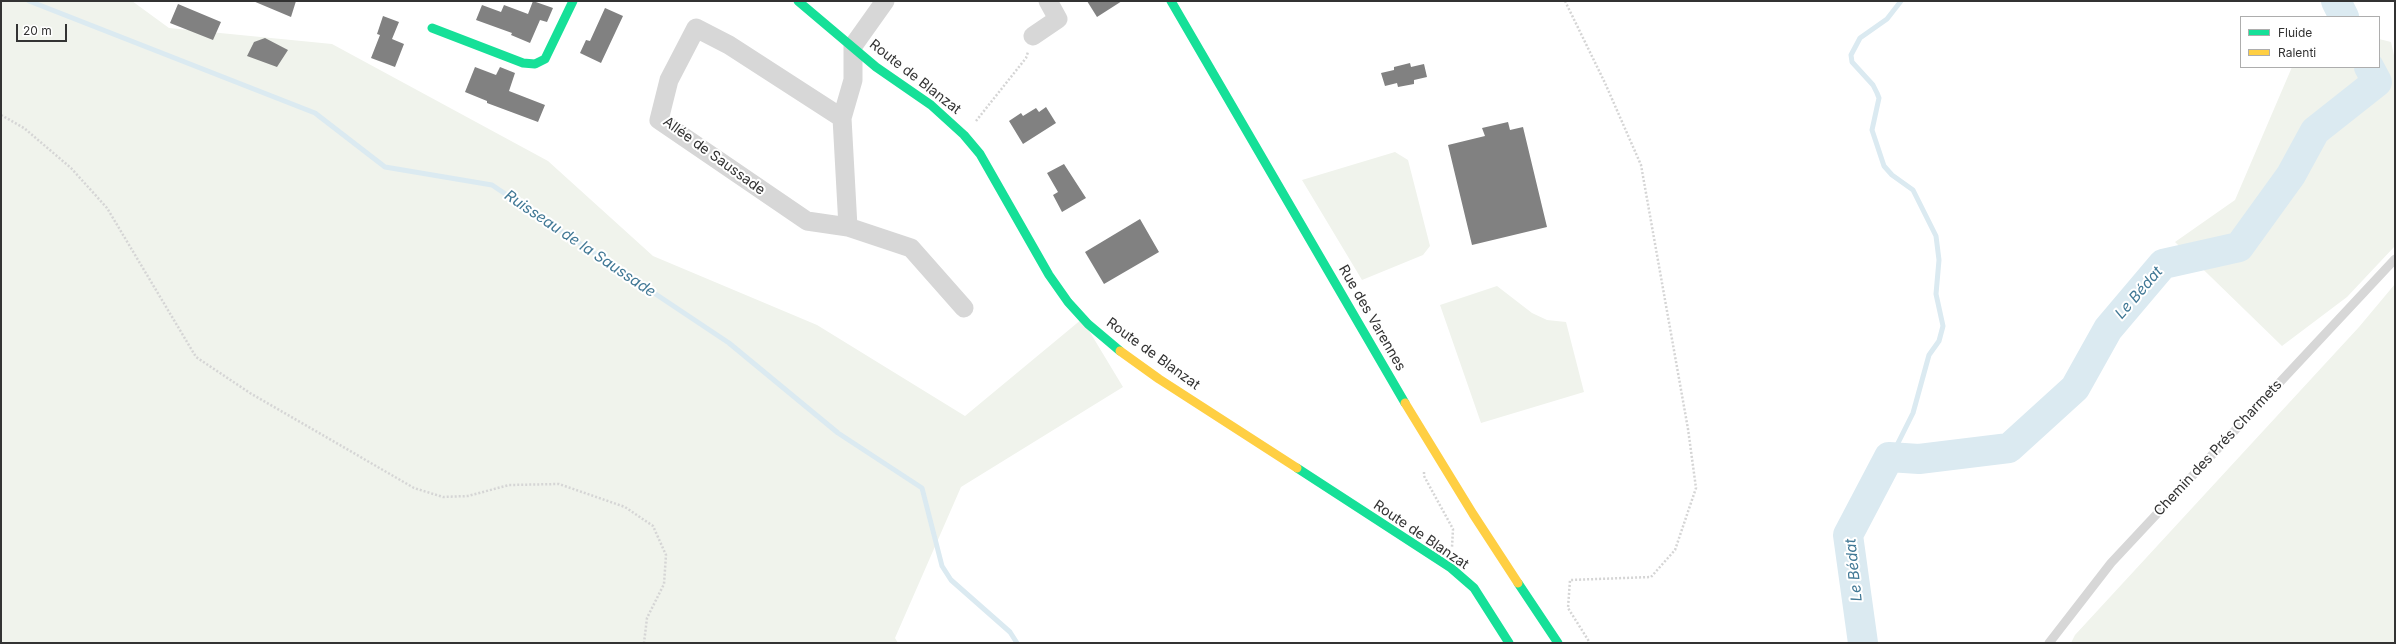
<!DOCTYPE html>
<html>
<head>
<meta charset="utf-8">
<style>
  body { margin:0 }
  #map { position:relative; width:2396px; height:644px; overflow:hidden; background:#fff; font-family:Inter,sans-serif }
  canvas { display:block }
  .frame { position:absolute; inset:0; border:2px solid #333; pointer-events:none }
  .legend { position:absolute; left:2240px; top:16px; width:140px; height:52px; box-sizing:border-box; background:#fff; border:1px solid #adadad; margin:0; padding:5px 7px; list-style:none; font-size:12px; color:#333 }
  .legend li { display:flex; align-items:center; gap:8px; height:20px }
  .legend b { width:20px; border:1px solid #adadad }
  .scale { position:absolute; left:16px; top:24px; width:51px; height:18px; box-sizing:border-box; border:2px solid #333; border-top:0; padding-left:5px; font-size:12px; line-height:14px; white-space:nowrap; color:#333; -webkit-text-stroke:3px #fff; paint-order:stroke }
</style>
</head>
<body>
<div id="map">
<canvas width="2396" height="644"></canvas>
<div class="frame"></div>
<ul class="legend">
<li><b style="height:5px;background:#16e098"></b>Fluide</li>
<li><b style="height:5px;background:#ffcf43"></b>Ralenti</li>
</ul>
<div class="scale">20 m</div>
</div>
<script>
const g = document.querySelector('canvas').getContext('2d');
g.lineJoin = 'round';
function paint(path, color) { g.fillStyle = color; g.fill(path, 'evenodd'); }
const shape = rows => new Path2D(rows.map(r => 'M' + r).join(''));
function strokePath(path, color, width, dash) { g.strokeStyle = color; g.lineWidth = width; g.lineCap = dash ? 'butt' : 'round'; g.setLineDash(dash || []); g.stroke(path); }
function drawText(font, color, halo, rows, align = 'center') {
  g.font = font + ' Inter,sans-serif'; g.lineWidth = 4; g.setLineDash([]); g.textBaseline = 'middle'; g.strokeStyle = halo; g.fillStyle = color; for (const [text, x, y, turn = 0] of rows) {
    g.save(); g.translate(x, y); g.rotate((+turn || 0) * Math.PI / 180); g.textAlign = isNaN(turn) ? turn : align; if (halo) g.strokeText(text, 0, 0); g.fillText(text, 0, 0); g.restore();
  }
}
const green = shape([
  [1,1,132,1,169,28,332,44,548,161,653,256,817,325,965,416,1082,319,1123,387,961,487,895,638,898,643,1,643],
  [2379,39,2391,42,2395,60,2395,246,2347,297,2282,346,2175,242,2235,200,2292,67,2379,67],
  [1395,152,1408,160,1430,246,1423,255,1362,280,1302,180],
  [2395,284,2395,643,2071,643,2075,635,2359,327],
  [1497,286,1532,313,1547,320,1566,322,1584,392,1481,423,1440,305]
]);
const stream = shape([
  [29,1,315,113,385,167,492,185,729,343,838,433,922,488,942,566,951,580,1010,632,1017,643],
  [1889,457,1895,449,1913,413,1929,355,1939,341,1943,326,1936,294,1939,260,1936,236,1913,190,1892,175,1884,166,1872,130,1879,98,1877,93,1873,85,1852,62,1851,55,1860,38,1887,19,1901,1]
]);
const river = shape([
  [2336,1,2344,17],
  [1863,643,1848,535,1889,457,1919,459,2009,448,2075,388,2108,329,2163,264,2239,247,2291,175,2315,131,2377,82,2369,67]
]);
const building = shape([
  [253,1,296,1,291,17],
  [533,1,553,8,547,22,540,20,530,43,511,35,512,33,476,20,482,5,501,12,504,5,528,14],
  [1087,1,1122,1,1097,17],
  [178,4,221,22,213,40,170,23],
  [605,8,623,16,601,63,580,53,586,40,590,41],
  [383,16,399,22,392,39,404,44,395,67,371,58,380,35,377,34],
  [265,38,288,50,277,67,247,56,254,42],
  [1410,63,1411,67,1424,64,1427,77,1414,80,1414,84,1398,87,1397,83,1385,86,1381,73,1394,70,1394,67],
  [475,67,496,75,500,67,515,73,509,91,545,105,538,122,487,103,487,101,465,92],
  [1046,107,1056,123,1023,144,1009,121,1021,113,1023,116,1036,108,1039,112],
  [1508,122,1510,130,1523,127,1547,227,1472,245,1448,145,1485,136,1482,128],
  [1064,164,1086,198,1062,212,1053,195,1058,192,1047,173],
  [1140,219,1159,252,1104,284,1085,252]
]);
const path = shape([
  [1565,1,1605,83,1641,165,1688,429,1696,488,1675,550,1651,577,1570,580,1568,608,1590,643],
  [1,115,24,128,71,168,107,208,196,357,250,393,414,488,443,497,468,496,509,485,559,484,625,507,653,526,666,555,664,584,647,618,644,643],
  [976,121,1026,58,1028,52],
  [1424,472,1424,476,1453,529,1452,547]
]);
const lane = shape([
  [2049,643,2111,563,2395,259]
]);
const street = shape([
  [1033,36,1058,19,1048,1],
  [842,118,729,45,696,28,669,80,659,120,807,221,848,227,842,118,853,80,853,46,885,1],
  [848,227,911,248,964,308]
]);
const fast = shape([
  [798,1,876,67,931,105,964,135,980,154,1049,275,1068,302,1088,324,1120,351],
  [1171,1,1405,403],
  [432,28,523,63,535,64,545,59,573,1],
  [1297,468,1451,568,1474,588,1509,643],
  [1518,583,1558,643]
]);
const slow = shape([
  [1120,351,1159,379,1297,468],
  [1405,403,1473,514,1518,583]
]);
const streetNames = [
  ["Route de Blanzat",915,77,38],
  ["Allée de Saussade",714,156,36],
  ["Rue des Varennes",1372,318,60],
  ["Route de Blanzat",1153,354,36],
  ["Chemin des Prés Charmets",2218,448,-47],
  ["Route de Blanzat",1421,535,34]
];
const waterNames = [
  ["Ruisseau de la Saussade",580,244,34],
  ["Le Bédat",2139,293,-49],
  ["Le Bédat",1854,570,-96]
];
paint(green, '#f0f3ec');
strokePath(stream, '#dbeaf1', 5);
strokePath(river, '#dbeaf1', 30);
paint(building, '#818181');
strokePath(path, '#d5d5d5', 2.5, [2, 2]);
strokePath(lane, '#d7d7d7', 9);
strokePath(street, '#d7d7d7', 19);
strokePath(fast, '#16e098', 9);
strokePath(slow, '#ffcf43', 9);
drawText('14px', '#333', '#fff', streetNames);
drawText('italic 15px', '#417895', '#fff', waterNames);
</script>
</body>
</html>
